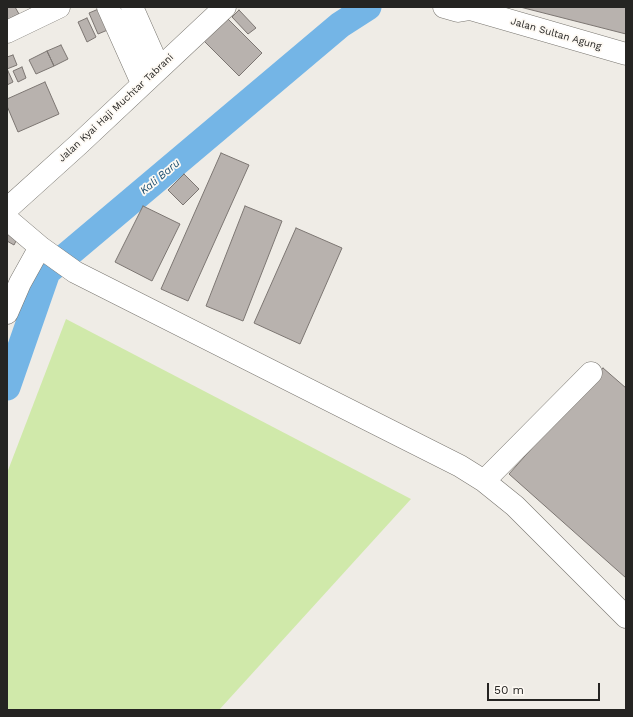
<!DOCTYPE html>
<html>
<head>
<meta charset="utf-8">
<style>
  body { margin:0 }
  #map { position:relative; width:633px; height:717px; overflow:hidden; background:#efece6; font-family:"Work Sans",sans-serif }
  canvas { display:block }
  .frame { position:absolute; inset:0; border:8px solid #252422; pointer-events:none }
  .scale { position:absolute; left:487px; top:683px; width:113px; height:18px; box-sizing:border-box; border:2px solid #252422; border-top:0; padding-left:5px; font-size:12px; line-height:14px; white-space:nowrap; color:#252422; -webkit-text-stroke:3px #fdf9f3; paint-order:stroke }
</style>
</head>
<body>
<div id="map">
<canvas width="633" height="717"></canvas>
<div class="frame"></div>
<div class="scale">50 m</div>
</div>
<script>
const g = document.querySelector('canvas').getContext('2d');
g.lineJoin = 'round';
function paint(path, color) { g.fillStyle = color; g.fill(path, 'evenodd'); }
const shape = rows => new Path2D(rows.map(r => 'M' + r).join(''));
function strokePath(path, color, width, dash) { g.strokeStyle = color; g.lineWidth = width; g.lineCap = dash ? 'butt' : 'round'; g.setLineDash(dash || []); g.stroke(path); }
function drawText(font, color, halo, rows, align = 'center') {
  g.font = font + ' "Work Sans",sans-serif'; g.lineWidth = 3.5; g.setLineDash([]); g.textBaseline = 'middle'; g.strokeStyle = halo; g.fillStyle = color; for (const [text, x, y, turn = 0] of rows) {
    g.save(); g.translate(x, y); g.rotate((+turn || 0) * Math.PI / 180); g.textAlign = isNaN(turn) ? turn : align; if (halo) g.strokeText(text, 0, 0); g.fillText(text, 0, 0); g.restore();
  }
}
const green = shape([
  [66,319,411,499,219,710,7,710,7,473]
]);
const river = shape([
  [7,387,47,272,340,25,368,7]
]);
const building = shape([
  [7,7,15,7,19,14,7,20,7,7],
  [520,7,626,7,626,34,520,7],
  [101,8,110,29,98,34,89,13,101,8],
  [239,10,256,28,248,34,232,17,239,10],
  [225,16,262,53,239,76,202,39,225,16],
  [87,18,96,37,87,42,78,22,87,18],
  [61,45,68,59,54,66,47,51,61,45],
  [47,51,54,66,36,74,29,60,47,51],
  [13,55,17,65,7,69,7,57,13,55],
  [22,67,26,78,18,82,13,71,22,67],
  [8,71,13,82,7,85,7,72,8,71],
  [45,82,59,114,18,132,7,106,7,99,45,82],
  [221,153,249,165,188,301,161,289,221,153],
  [184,174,199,189,183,205,168,190,184,174],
  [143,206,180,224,152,281,115,262,143,206],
  [245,206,282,221,243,321,206,306,245,206],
  [296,228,342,248,300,344,254,323,296,228],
  [7,231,18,237,14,245,7,241,7,231],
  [603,368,626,388,626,578,509,474,603,368]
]);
const minor = shape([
  [108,7,142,83],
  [132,7,159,68],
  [444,7,458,11,470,9,468,7],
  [470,9,626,54],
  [7,32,59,7],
  [7,209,79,144,225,7],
  [7,219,40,247,75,272,460,466,484,481,515,506,626,617],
  [7,313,20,283,40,247],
  [484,481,591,373]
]);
const streetNames = [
  ["Jalan Sultan Agung",556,34,16],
  ["Jalan Kyai Haji Muchtar Tabrani",116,108,-43]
];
const waterNames = [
  ["Kali Baru",160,177,-40]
];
paint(green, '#d0e9aa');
strokePath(river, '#74b5e6', 27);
paint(building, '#b8b2ae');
strokePath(building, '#7c7672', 1);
strokePath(minor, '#78756f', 23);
strokePath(minor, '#fff', 22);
drawText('10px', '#252422', '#fdf9f3', streetNames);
drawText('italic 11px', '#1e4f70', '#fdf9f3', waterNames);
</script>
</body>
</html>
